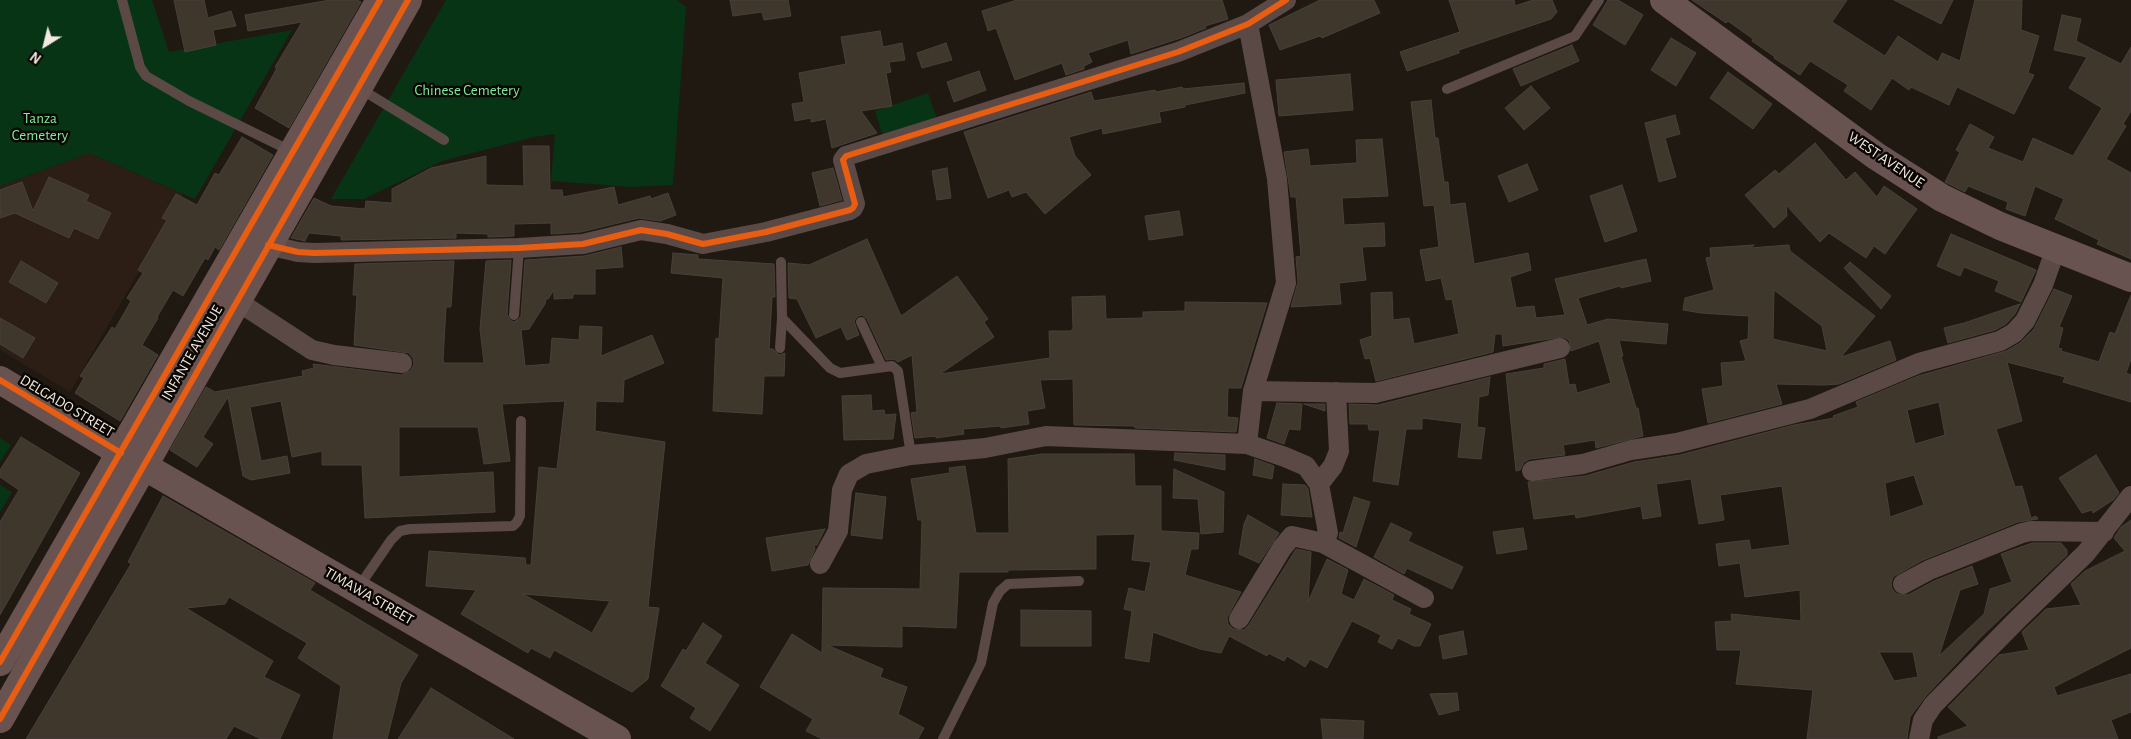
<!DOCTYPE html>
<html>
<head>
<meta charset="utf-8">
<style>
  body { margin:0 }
  #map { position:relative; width:2131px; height:739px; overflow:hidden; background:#1f1912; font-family:"Alegreya Sans",sans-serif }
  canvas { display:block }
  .north { position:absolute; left:20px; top:20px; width:50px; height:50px; -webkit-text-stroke:4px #0a0602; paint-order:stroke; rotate:216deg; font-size:14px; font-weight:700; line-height:20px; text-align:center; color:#f2e9e0 }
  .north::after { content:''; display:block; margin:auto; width:18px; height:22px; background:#f2e9e0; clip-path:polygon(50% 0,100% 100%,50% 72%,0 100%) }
</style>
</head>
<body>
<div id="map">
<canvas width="2131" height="739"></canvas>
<div class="north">N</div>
</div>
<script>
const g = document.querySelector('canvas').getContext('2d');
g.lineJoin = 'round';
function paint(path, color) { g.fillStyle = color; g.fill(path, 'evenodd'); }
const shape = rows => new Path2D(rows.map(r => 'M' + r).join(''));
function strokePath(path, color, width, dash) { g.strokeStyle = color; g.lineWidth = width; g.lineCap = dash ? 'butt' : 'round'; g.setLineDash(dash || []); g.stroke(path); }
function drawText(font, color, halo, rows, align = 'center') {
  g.font = font + ' "Alegreya Sans",sans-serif'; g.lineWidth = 5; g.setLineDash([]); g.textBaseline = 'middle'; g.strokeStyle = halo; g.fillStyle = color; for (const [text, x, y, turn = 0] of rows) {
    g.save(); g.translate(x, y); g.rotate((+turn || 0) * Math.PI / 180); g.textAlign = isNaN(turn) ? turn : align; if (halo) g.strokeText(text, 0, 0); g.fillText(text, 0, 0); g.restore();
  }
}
const industrial = shape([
  [89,153,183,194,70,392,0,350,0,186]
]);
const green = shape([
  [0,0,152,0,169,52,292,30,195,199,89,153,0,186],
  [446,0,677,0,686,7,673,185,632,187,551,181,555,134,534,137,442,161,364,199,331,199],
  [928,93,938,122,884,140,875,111],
  [0,438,11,445,0,462],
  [0,485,12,492,0,512]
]);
const building = shape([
  [174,0,204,0,208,18,231,11,236,26,213,30,216,45,185,52,174,0],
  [330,0,357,0,361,2,289,128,255,108,277,68,275,67,302,22,248,31,245,15,330,0],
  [730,0,788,0,791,16,764,20,762,12,733,16,730,0],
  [1017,0,1222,0,1228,19,1205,26,1206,28,1181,38,1131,54,1128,40,1088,53,1092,62,1084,66,1084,69,1066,75,1062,63,1015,80,996,28,988,31,982,11,1017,0],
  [1320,0,1374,0,1380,13,1322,38,1320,36,1280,50,1269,25,1320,0],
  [1449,0,1514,0,1515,6,1533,0,1552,0,1557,12,1551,19,1459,50,1459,53,1407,71,1400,52,1460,32,1449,0],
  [1608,0,1618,0,1643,15,1625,45,1593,25,1608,0],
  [1692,0,1847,0,1832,22,1885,56,1898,36,1938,62,1942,53,1960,61,1975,0,2022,0,2021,30,2039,36,2028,73,2034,75,2014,114,1957,87,1949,105,1911,87,1909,90,1892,78,1871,110,1844,91,1848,85,1810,61,1800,75,1774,58,1775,57,1752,41,1753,39,1728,21,1726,23,1692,0],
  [1894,0,1953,0,1941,24,1894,0],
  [2062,15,2081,19,2076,41,2121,64,2131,47,2131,111,2123,124,2126,126,2106,159,2131,173,2131,259,2097,244,2099,240,2055,219,2064,199,2035,186,2025,216,2006,209,2008,202,1968,186,1965,192,1945,182,1960,152,1956,150,1970,124,1994,137,1988,148,2023,162,2033,138,2073,156,2102,108,2069,88,2087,57,2054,50,2062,15],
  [880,31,883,47,902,43,905,60,889,62,891,72,886,73,892,106,861,111,877,133,832,148,826,119,811,122,811,118,795,121,792,104,804,102,799,73,846,64,841,37,880,31],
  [1671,38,1696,53,1676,86,1651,70,1671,38],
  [946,43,952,60,922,68,917,53,946,43],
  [1572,45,1579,61,1521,86,1513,69,1572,45],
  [979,71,986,90,954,102,947,82,979,71],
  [1728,72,1772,104,1753,129,1710,98,1728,72],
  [1350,74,1353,110,1279,116,1276,80,1350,74],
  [1244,83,1245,93,1185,105,1185,107,1159,112,1161,122,1103,134,1102,128,1069,137,1075,156,1091,175,1045,214,1026,192,1012,197,1009,190,988,198,964,132,1091,92,1094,101,1155,90,1156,92,1182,87,1183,89,1244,83],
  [1531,86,1550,108,1524,130,1505,108,1531,86],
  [1431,100,1435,138,1438,138,1444,182,1448,182,1450,205,1465,203,1474,264,1528,253,1531,270,1510,277,1516,308,1534,306,1536,318,1565,315,1555,279,1646,259,1651,281,1621,288,1620,286,1578,298,1587,325,1608,319,1668,324,1666,344,1619,340,1623,356,1621,356,1636,408,1638,408,1643,436,1596,448,1595,440,1563,445,1565,455,1530,459,1524,462,1520,470,1516,471,1506,374,1544,368,1544,364,1565,359,1569,385,1575,384,1577,393,1611,383,1599,341,1571,351,1569,340,1563,337,1503,346,1502,334,1495,334,1493,352,1376,381,1370,358,1365,359,1360,340,1372,336,1371,293,1392,292,1393,320,1409,318,1414,344,1459,334,1452,299,1446,300,1441,278,1426,281,1420,250,1439,247,1434,205,1424,206,1411,102,1431,100],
  [1675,115,1680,134,1665,138,1676,177,1659,182,1645,123,1675,115],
  [242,137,273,155,219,250,215,247,208,260,205,258,183,296,173,290,157,317,158,318,142,345,158,355,120,421,75,393,84,378,80,376,112,327,115,329,131,301,127,298,143,273,138,270,167,220,162,218,176,194,197,205,215,173,219,175,242,137],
  [1382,139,1388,196,1342,198,1344,225,1384,223,1385,246,1362,247,1366,280,1339,283,1341,304,1291,307,1298,282,1296,257,1301,256,1296,197,1291,197,1284,152,1308,149,1310,166,1357,163,1356,140,1382,139],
  [1815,143,1846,180,1855,172,1877,197,1884,186,1917,209,1885,254,1874,246,1866,258,1829,233,1820,242,1786,205,1787,216,1774,228,1745,195,1775,170,1779,174,1815,143],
  [523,146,549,146,550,190,562,190,563,197,614,187,618,205,650,196,651,199,668,193,676,215,660,221,639,218,581,232,551,234,551,223,514,224,514,236,488,237,488,234,456,233,456,238,341,240,341,236,309,233,305,241,291,238,314,198,331,206,365,209,366,201,392,203,392,189,431,168,486,156,486,185,524,186,523,146],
  [1527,164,1538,190,1509,202,1498,176,1527,164],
  [833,168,842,200,820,206,812,173,833,168],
  [947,168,951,198,937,200,932,171,947,168],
  [49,177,89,195,86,201,111,213,98,239,74,228,69,238,15,213,0,218,0,190,22,182,33,211,49,177],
  [1622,185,1637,231,1605,242,1590,196,1622,185],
  [1179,211,1183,235,1149,240,1145,216,1179,211],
  [1951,234,2036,270,2021,302,1995,291,1999,281,1964,267,1960,276,1937,266,1951,234],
  [867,239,901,316,957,276,988,319,984,322,994,337,940,374,1050,358,1049,331,1071,331,1073,328,1072,297,1105,296,1106,319,1143,318,1143,312,1185,311,1185,302,1267,303,1241,388,1228,388,1227,417,1238,418,1236,432,1135,428,1135,426,1074,425,1073,379,1040,380,1045,408,1027,411,1029,424,1001,428,1001,426,963,429,964,434,936,438,936,436,915,438,911,413,917,412,912,355,898,362,894,359,886,360,867,319,862,315,858,316,854,321,859,335,847,340,841,327,816,338,797,299,789,298,788,263,809,265,867,239],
  [1754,245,1750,248,1789,245,1790,251,1875,316,1841,357,1890,341,1896,360,1839,384,1824,385,1776,384,1782,404,1708,423,1702,389,1723,386,1721,363,1746,361,1740,341,1748,339,1749,316,1701,313,1683,310,1685,298,1714,290,1706,258,1711,257,1710,248,1754,245],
  [1774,290,1822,326,1827,351,1773,339,1774,290],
  [621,247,623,267,595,269,595,294,573,294,573,298,554,299,554,290,548,299,546,299,545,304,529,329,521,330,525,366,550,364,552,338,579,340,580,326,602,327,601,356,652,335,664,363,624,380,623,402,596,401,595,431,665,442,648,607,659,608,648,679,632,692,554,650,550,658,531,648,528,653,461,614,476,590,426,586,429,551,525,558,526,565,531,565,539,467,557,469,565,401,502,404,510,461,484,464,478,427,399,427,399,477,493,472,495,512,365,518,362,465,322,465,322,451,292,457,281,401,250,407,261,461,287,456,290,473,251,480,243,476,228,397,203,437,213,444,197,467,170,450,206,387,215,392,303,376,302,371,314,368,313,364,401,375,411,370,414,364,413,358,409,353,354,345,357,295,353,295,355,264,454,261,451,307,446,307,443,360,444,363,484,363,480,329,486,261,511,260,507,314,510,320,514,322,519,319,521,316,525,260,584,256,621,247],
  [523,594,610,601,592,633,523,594],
  [673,253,698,255,698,259,774,264,775,297,772,297,769,349,773,349,779,355,785,353,784,376,764,376,762,414,713,411,716,338,719,339,723,278,671,273,673,253],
  [21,261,58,283,46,303,9,282,21,261],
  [1850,262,1891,296,1881,309,1844,268,1850,262],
  [2054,289,2072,296,2059,327,2063,328,2058,348,2062,349,2061,351,2099,362,2110,332,2115,334,2131,295,2131,359,2126,373,2131,375,2131,402,2063,382,2065,377,2007,362,2022,421,1996,429,2015,487,2022,486,2031,518,2036,516,2038,519,2018,522,1923,560,1893,577,1891,583,1892,589,1897,594,1908,595,1934,581,1972,566,1978,584,1960,590,1939,656,1984,614,1990,589,2012,582,2001,554,2032,543,2061,543,2067,550,2067,555,1981,637,1925,697,1910,717,1907,739,1807,739,1813,690,1736,684,1741,650,1717,650,1715,622,1732,621,1731,614,1801,621,1800,590,1745,597,1740,563,1719,566,1716,544,1749,540,1751,550,1790,545,1782,486,1720,495,1724,520,1699,524,1691,479,1656,484,1661,516,1643,519,1641,506,1576,518,1575,514,1534,519,1528,482,1585,476,1634,462,1680,455,1794,425,1834,418,1833,416,1858,407,1856,402,1918,376,2006,351,2020,343,2034,329,2054,289],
  [1939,402,1945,435,1915,444,1907,410,1939,402],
  [1914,475,1924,505,1890,517,1885,483,1914,475],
  [1879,652,1913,652,1918,677,1894,681,1879,652],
  [2020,304,2015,314,2006,324,1995,330,1948,343,1944,328,1964,323,2020,304],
  [0,318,35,338,23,358,0,344,0,318],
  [1490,377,1488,395,1479,397,1477,427,1485,428,1481,459,1458,457,1462,423,1422,418,1422,429,1406,429,1398,485,1373,481,1380,430,1369,430,1368,424,1350,424,1349,404,1378,405,1490,377],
  [871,395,872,411,884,410,885,415,896,414,893,439,844,440,842,396,871,395],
  [1277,403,1302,404,1300,430,1289,429,1284,444,1267,438,1277,403],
  [1304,404,1325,404,1325,411,1304,404],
  [21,437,80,473,0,615,0,522,19,490,0,477,0,470,21,437],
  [1175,453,1225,455,1225,470,1174,460,1175,453],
  [1042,454,1134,454,1135,486,1161,486,1161,531,1199,533,1198,549,1191,549,1185,575,1241,592,1227,618,1228,624,1233,629,1244,630,1249,625,1296,549,1311,552,1308,602,1327,559,1348,570,1341,594,1354,600,1364,579,1394,595,1392,600,1411,609,1409,614,1431,624,1420,646,1414,646,1398,638,1392,649,1378,642,1381,635,1352,621,1327,668,1310,659,1305,667,1287,656,1284,661,1268,653,1267,656,1229,636,1221,653,1200,649,1153,632,1149,662,1125,658,1132,611,1124,609,1129,588,1145,592,1151,562,1132,560,1135,534,1096,535,1096,569,1008,570,1008,572,959,572,956,628,902,626,902,647,827,645,883,669,880,677,907,687,898,714,924,728,918,739,822,739,806,731,813,719,760,687,792,634,822,653,823,588,920,589,922,520,918,520,911,479,950,473,949,468,965,466,976,533,1009,533,1008,459,1042,454],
  [2096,455,2119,493,2113,500,2093,513,2092,510,2082,513,2059,478,2096,455],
  [1255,459,1274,466,1272,479,1253,475,1255,459],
  [1174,469,1224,492,1223,532,1201,534,1198,499,1173,498,1174,469],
  [1283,484,1305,485,1308,489,1312,517,1281,515,1283,484],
  [856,493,886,497,882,539,851,535,856,493],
  [163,496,315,583,310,590,418,655,401,683,387,739,333,739,341,686,298,658,307,643,229,597,225,604,186,608,273,661,264,677,300,695,280,739,261,739,234,726,226,739,26,739,131,564,128,562,163,496],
  [1354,497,1370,502,1356,547,1339,538,1340,532,1343,533,1354,497],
  [1248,515,1279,533,1259,563,1239,554,1244,524,1248,515],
  [2131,520,2131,648,2054,687,2057,696,2131,674,2131,712,2111,720,2118,739,1938,739,1938,737,1968,726,1948,707,1999,655,2029,650,2022,632,2046,609,2081,605,2071,584,2085,571,2125,551,2114,538,2121,527,2131,520],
  [1391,523,1412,533,1408,541,1463,567,1452,589,1407,568,1404,574,1374,557,1391,523],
  [1523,528,1527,549,1497,554,1493,532,1523,528],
  [825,529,817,545,814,545,815,549,808,565,772,571,766,538,825,529],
  [1021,610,1091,611,1091,646,1021,646,1021,610],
  [703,623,722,636,705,663,739,685,710,731,690,718,696,708,661,686,683,649,686,651,703,623],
  [1463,631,1467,654,1443,659,1439,636,1463,631],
  [431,688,514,739,398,739,431,688],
  [1457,693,1459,710,1439,715,1430,694,1457,693],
  [1321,719,1364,721,1363,739,1323,739,1321,719]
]);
const lane = shape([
  [122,0,140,67,146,76,189,101,291,151],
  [359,88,444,140],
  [1447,89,1575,36,1599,0],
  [514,315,519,248],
  [782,318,830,368,840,373,892,366,898,371,911,455],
  [861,322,882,367],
  [780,348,782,318,781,262],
  [358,588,391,540,400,531,410,529,513,526,517,522,520,516,521,421],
  [943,739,981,663,993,603,1000,591,1008,584,1079,581]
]);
const street = shape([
  [268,245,298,252,314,253,519,248,583,244,641,230,667,234,703,244,766,232,850,210,853,208,855,204,843,160,846,156,1178,52,1248,24,1286,0],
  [237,301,312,350,334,355,402,363],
  [1253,391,1375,393,1560,348],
  [1247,444,1253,391,1286,283,1277,179,1248,24],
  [1532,471,1583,464,1631,450,1677,443,1810,409,1919,363,2000,341,2014,333,2025,321,2043,285,2056,248],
  [1319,484,1333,466,1339,451,1336,392],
  [1323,543,1424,598],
  [820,564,838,531,842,490,849,474,866,464,911,455,985,448,1046,436,1247,444,1285,457,1306,466,1319,484,1328,533,1323,543,1292,536,1282,548,1239,619],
  [1903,584,1929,570,2022,533,2031,531,2104,532],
  [1919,739,1923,720,1933,705,2018,619,2086,553,2131,496]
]);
const secondary = shape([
  [1664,0,1876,156,1942,198,2000,226,2131,278],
  [0,380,121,453,617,739],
  [0,662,380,0],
  [0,719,408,0]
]);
const cycleway = shape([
  [268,245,298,252,314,253,519,248,583,244,641,230,667,234,703,244,766,232,850,210,853,208,855,204,843,160,846,156,1178,52,1248,24,1286,0],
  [0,380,121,453],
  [0,662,380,0],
  [0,719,408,0]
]);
const parkNames = [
  ["Chinese Cemetery",467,90],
  ["Tanza",40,118],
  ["Cemetery",40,135]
];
const streetNames = [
  ["WEST AVENUE",1886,160,34],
  ["INFANTE AVENUE",192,353,-60],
  ["DELGADO STREET",67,406,31],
  ["TIMAWA STREET",369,596,30]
];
paint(industrial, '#2c1e14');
paint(green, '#083416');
paint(building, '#40372c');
strokePath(building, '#46413a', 1);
strokePath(lane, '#5b4946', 10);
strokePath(street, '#5b4946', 20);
strokePath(secondary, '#695350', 28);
strokePath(cycleway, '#e95d12', 6);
drawText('15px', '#80ec9b', '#0a0602', parkNames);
drawText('15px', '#f2e9e0', '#0a0602', streetNames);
</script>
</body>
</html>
